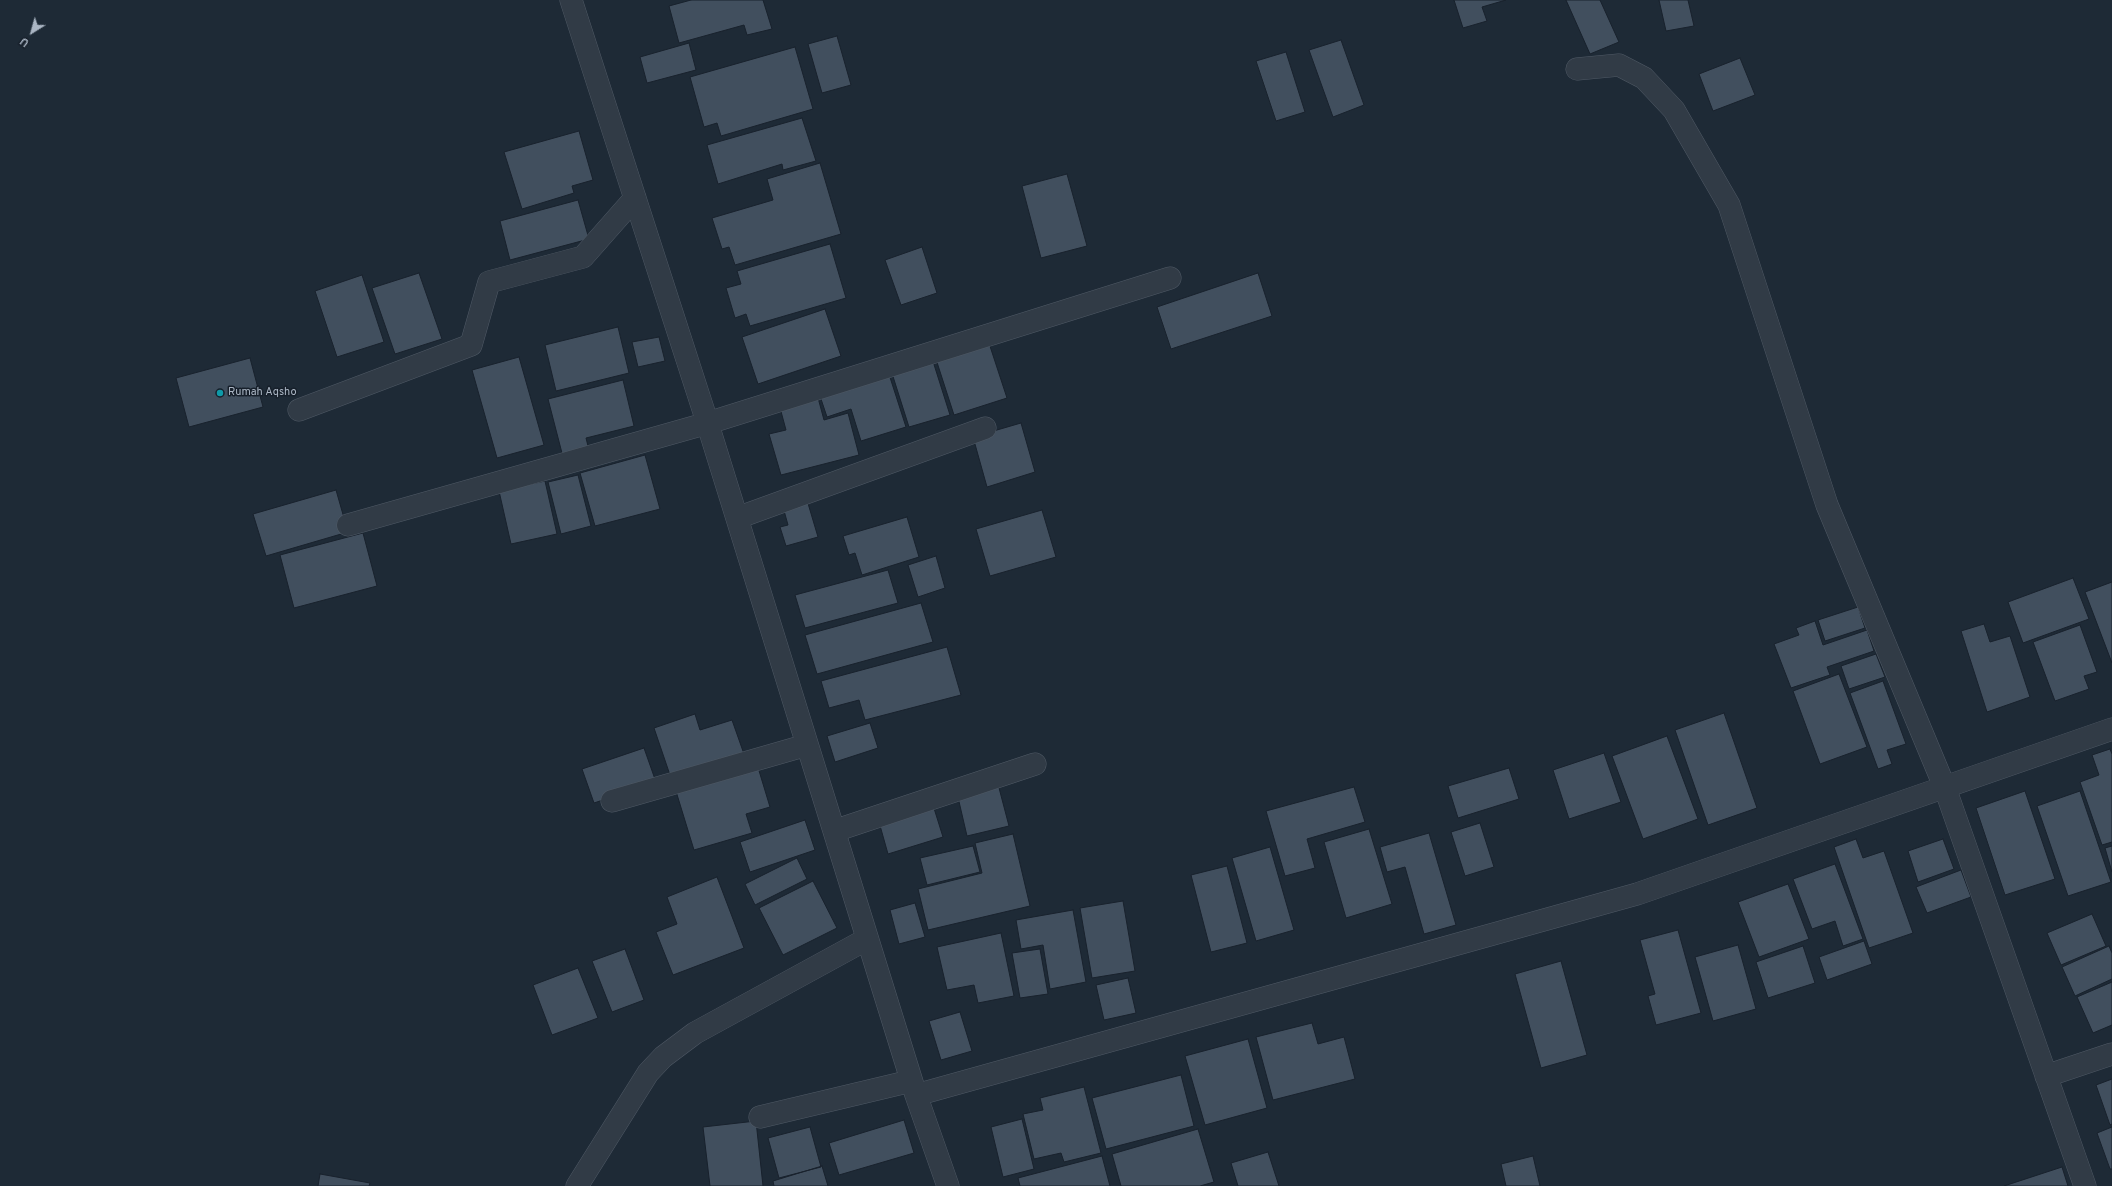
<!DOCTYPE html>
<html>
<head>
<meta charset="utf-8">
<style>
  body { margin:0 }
  #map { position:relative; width:2112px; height:1186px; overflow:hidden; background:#1e2a36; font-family:Overpass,sans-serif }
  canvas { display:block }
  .north { position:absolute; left:12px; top:12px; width:40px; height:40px; -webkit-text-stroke:3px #17202b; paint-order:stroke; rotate:217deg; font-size:11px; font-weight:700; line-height:16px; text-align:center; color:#abb6c4 }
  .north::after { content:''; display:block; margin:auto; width:14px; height:18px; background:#abb6c4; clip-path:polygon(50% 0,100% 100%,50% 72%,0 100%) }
</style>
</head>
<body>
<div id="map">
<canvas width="2112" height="1186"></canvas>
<div class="north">U</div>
</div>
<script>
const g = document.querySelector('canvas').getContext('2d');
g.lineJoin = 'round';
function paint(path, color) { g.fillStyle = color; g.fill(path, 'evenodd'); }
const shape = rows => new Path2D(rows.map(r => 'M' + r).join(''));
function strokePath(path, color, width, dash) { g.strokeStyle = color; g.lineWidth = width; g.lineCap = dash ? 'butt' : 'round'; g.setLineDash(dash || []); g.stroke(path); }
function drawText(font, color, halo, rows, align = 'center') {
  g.font = font + ' Overpass,sans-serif'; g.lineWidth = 3; g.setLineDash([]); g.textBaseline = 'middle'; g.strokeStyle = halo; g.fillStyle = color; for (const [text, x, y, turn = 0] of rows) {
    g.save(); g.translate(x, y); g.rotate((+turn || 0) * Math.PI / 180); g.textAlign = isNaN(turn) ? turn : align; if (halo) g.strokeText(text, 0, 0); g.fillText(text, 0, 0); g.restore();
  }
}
const building = shape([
  [691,0,763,0,772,29,747,35,744,25,679,43,669,6,691,0],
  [1454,0,1506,0,1482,7,1487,21,1463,28,1454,0],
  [1566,0,1600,0,1619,42,1590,54,1566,0],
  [1659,0,1688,0,1694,26,1666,31,1659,0],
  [837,36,851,85,822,93,808,44,837,36],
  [1341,40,1364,105,1333,117,1309,50,1341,40],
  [689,43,696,70,647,83,640,57,689,43],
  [795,47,813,109,721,136,717,123,704,127,690,77,795,47],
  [1286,52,1305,112,1276,121,1256,61,1286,52],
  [1740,58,1755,95,1713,111,1699,74,1740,58],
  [802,118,816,161,783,170,782,164,718,184,707,145,802,118],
  [579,131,593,180,572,186,574,193,522,209,504,152,579,131],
  [820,163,841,234,735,265,729,247,722,249,712,218,773,200,767,179,820,163],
  [1067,174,1087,246,1041,258,1022,186,1067,174],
  [578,200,589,239,510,260,500,221,578,200],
  [830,244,846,298,750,326,746,314,735,318,726,288,741,284,737,271,830,244],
  [922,247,937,293,901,305,885,260,922,247],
  [419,273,442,339,395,354,372,288,419,273],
  [1258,273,1272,316,1171,349,1157,307,1258,273],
  [362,275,384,342,337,357,315,291,362,275],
  [825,309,841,356,758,384,742,337,825,309],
  [618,327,629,373,556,391,545,345,618,327],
  [659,337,665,361,638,367,632,342,659,337],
  [987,337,1007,398,954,415,934,353,987,337],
  [931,355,950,415,909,427,890,367,931,355],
  [519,357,544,445,497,458,472,370,519,357],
  [250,358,263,407,189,427,176,378,250,358],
  [887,368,906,427,861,441,851,409,827,417,818,390,887,368],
  [623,380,634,426,586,438,589,450,563,457,548,399,623,380],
  [817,394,824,420,848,413,859,455,781,475,769,434,786,430,779,404,817,394],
  [1021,423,1035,472,987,487,973,437,1021,423],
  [645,455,660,509,595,526,580,473,645,455],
  [578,475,591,526,561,534,548,482,578,475],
  [545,481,557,534,511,544,499,491,545,481],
  [336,490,348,532,266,556,253,514,336,490],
  [807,500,818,537,786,546,780,527,788,525,783,507,807,500],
  [1042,510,1056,557,990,576,976,529,1042,510],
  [907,517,919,557,862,575,855,553,849,555,843,536,907,517],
  [363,533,377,586,294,608,280,555,363,533],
  [936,556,945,588,918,597,908,565,936,556],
  [888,570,898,603,805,628,795,595,888,570],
  [2073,578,2089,619,2023,643,2008,602,2073,578],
  [2112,582,2112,663,2085,592,2112,582],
  [921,603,933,642,817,674,805,635,921,603],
  [1858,607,1865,628,1825,641,1818,620,1858,607],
  [1815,621,1823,645,1867,630,1874,651,1827,667,1830,675,1791,688,1774,644,1799,635,1796,628,1815,621],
  [1984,624,1990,642,2010,636,2030,697,1987,712,1961,631,1984,624],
  [2080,625,2097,672,2084,676,2089,689,2055,701,2033,642,2080,625],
  [947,647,961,695,865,720,859,700,829,708,821,681,947,647],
  [1876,654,1885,677,1849,689,1841,666,1876,654],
  [1839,674,1867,747,1820,764,1793,691,1839,674],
  [1883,681,1906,744,1887,750,1892,764,1878,769,1850,693,1883,681],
  [1724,713,1757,808,1708,825,1675,730,1724,713],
  [695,714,700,730,732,720,744,754,671,778,654,728,695,714],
  [870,723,878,748,835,762,827,736,870,723],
  [1667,736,1698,819,1643,839,1612,756,1667,736],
  [644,748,656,782,594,803,582,769,644,748],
  [2110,749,2112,754,2112,842,2102,845,2080,782,2099,775,2092,755,2110,749],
  [1604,753,1621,802,1569,819,1553,770,1604,753],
  [757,764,770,807,746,814,752,833,694,850,675,788,757,764],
  [1509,768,1519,799,1458,818,1448,786,1509,768],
  [998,784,1009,826,967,836,957,793,998,784],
  [1354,787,1365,822,1307,839,1315,868,1285,876,1266,811,1354,787],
  [2025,791,2055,879,2005,895,1976,808,2025,791],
  [2080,791,2111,882,2068,896,2037,806,2080,791],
  [933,805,943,837,888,854,879,822,933,805],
  [805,820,815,850,750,872,740,842,805,820],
  [1480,823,1494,867,1465,876,1451,832,1480,823],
  [1369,829,1392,904,1346,918,1324,842,1369,829],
  [1429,833,1456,925,1424,934,1405,867,1387,872,1380,847,1429,833],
  [1013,834,1030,906,928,930,918,889,982,873,975,843,1013,834],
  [1856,839,1863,858,1884,851,1913,933,1869,948,1834,847,1856,839],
  [1943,839,1954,869,1918,882,1908,851,1943,839],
  [973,846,980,872,927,885,920,858,973,846],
  [2112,846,2112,872,2105,848,2112,846],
  [1270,847,1294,930,1256,941,1232,858,1270,847],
  [797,858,807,879,755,905,745,884,797,858],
  [1835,864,1863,939,1843,946,1835,921,1812,929,1793,879,1835,864],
  [1227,866,1247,943,1211,952,1191,875,1227,866],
  [1961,870,1971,897,1927,913,1916,887,1961,870],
  [717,877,744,948,673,975,656,932,677,924,667,897,717,877],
  [813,881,837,928,783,955,759,908,813,881],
  [1788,884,1809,939,1759,957,1738,902,1788,884],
  [1123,901,1135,971,1092,978,1080,908,1123,901],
  [915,903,925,937,899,944,890,910,915,903],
  [1073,910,1086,982,1050,989,1043,945,1021,949,1016,920,1073,910],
  [2092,914,2106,946,2061,965,2047,933,2092,914],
  [1678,930,1701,1013,1656,1025,1648,996,1655,994,1640,940,1678,930],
  [1001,933,1014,996,978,1003,974,985,947,990,937,947,1001,933],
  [1864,941,1872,964,1827,980,1819,957,1864,941],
  [1738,945,1756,1009,1713,1021,1695,957,1738,945],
  [1803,946,1815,983,1768,998,1756,962,1803,946],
  [2109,946,2112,953,2112,979,2075,996,2062,967,2109,946],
  [625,949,644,1000,612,1012,592,961,625,949],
  [1040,949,1048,994,1020,998,1012,953,1040,949],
  [1561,961,1587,1055,1541,1068,1515,974,1561,961],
  [578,968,598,1018,552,1035,533,985,578,968],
  [1128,978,1136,1013,1104,1020,1096,985,1128,978],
  [2112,982,2112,1025,2093,1033,2077,997,2112,982],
  [960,1012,972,1051,941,1060,929,1021,960,1012],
  [1312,1023,1318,1044,1344,1037,1355,1079,1273,1100,1256,1037,1312,1023],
  [1248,1039,1267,1108,1205,1125,1185,1056,1248,1039],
  [1181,1075,1194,1126,1106,1149,1092,1098,1181,1075],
  [2112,1079,2112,1124,2110,1125,2096,1085,2112,1079],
  [1084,1087,1101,1153,1064,1162,1061,1153,1034,1159,1023,1114,1043,1110,1040,1098,1084,1087],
  [1022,1119,1034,1169,1003,1177,991,1127,1022,1119],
  [904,1120,914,1153,839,1175,829,1143,904,1120],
  [756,1121,763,1186,710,1186,703,1127,756,1121],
  [810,1127,821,1167,779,1178,768,1138,810,1127],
  [2112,1127,2112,1169,2110,1169,2097,1133,2112,1127],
  [1198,1129,1214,1182,1200,1186,1121,1186,1112,1154,1198,1129],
  [1268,1152,1279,1186,1238,1186,1231,1163,1268,1152],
  [1102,1156,1110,1186,1020,1186,1018,1178,1102,1156],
  [1533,1156,1540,1186,1506,1186,1501,1164,1533,1156],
  [822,1166,828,1186,774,1186,773,1181,822,1166],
  [2062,1167,2068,1186,2004,1186,2062,1167],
  [320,1174,370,1183,369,1186,318,1186,320,1174]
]);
const minor = shape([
  [571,0,704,412,916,1095,1637,894,2112,729],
  [1577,69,1619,65,1644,78,1674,110,1729,205,1827,505,1945,788,2085,1186],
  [299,410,471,345,489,282,583,257,635,198],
  [737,518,985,428],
  [348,525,708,423,1170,278],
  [612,801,807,745],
  [834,831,1035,764],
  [2046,1076,2112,1054],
  [916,1095,948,1186],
  [760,1117,911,1081],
  [577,1186,648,1073,663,1057,695,1033,867,939]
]);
const markers = [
  [220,393,4,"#0f9aa8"]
];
const poiNames = [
  ["Rumah Aqsho",228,393]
];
paint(building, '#414f5e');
strokePath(building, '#19222d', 1);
strokePath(minor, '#4f5965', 23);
strokePath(minor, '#313b46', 22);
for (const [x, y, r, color] of markers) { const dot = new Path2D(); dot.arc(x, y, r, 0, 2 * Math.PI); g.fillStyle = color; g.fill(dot); strokePath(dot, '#17202b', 1.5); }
drawText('11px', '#abb6c4', '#17202b', poiNames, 'left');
</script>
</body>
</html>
